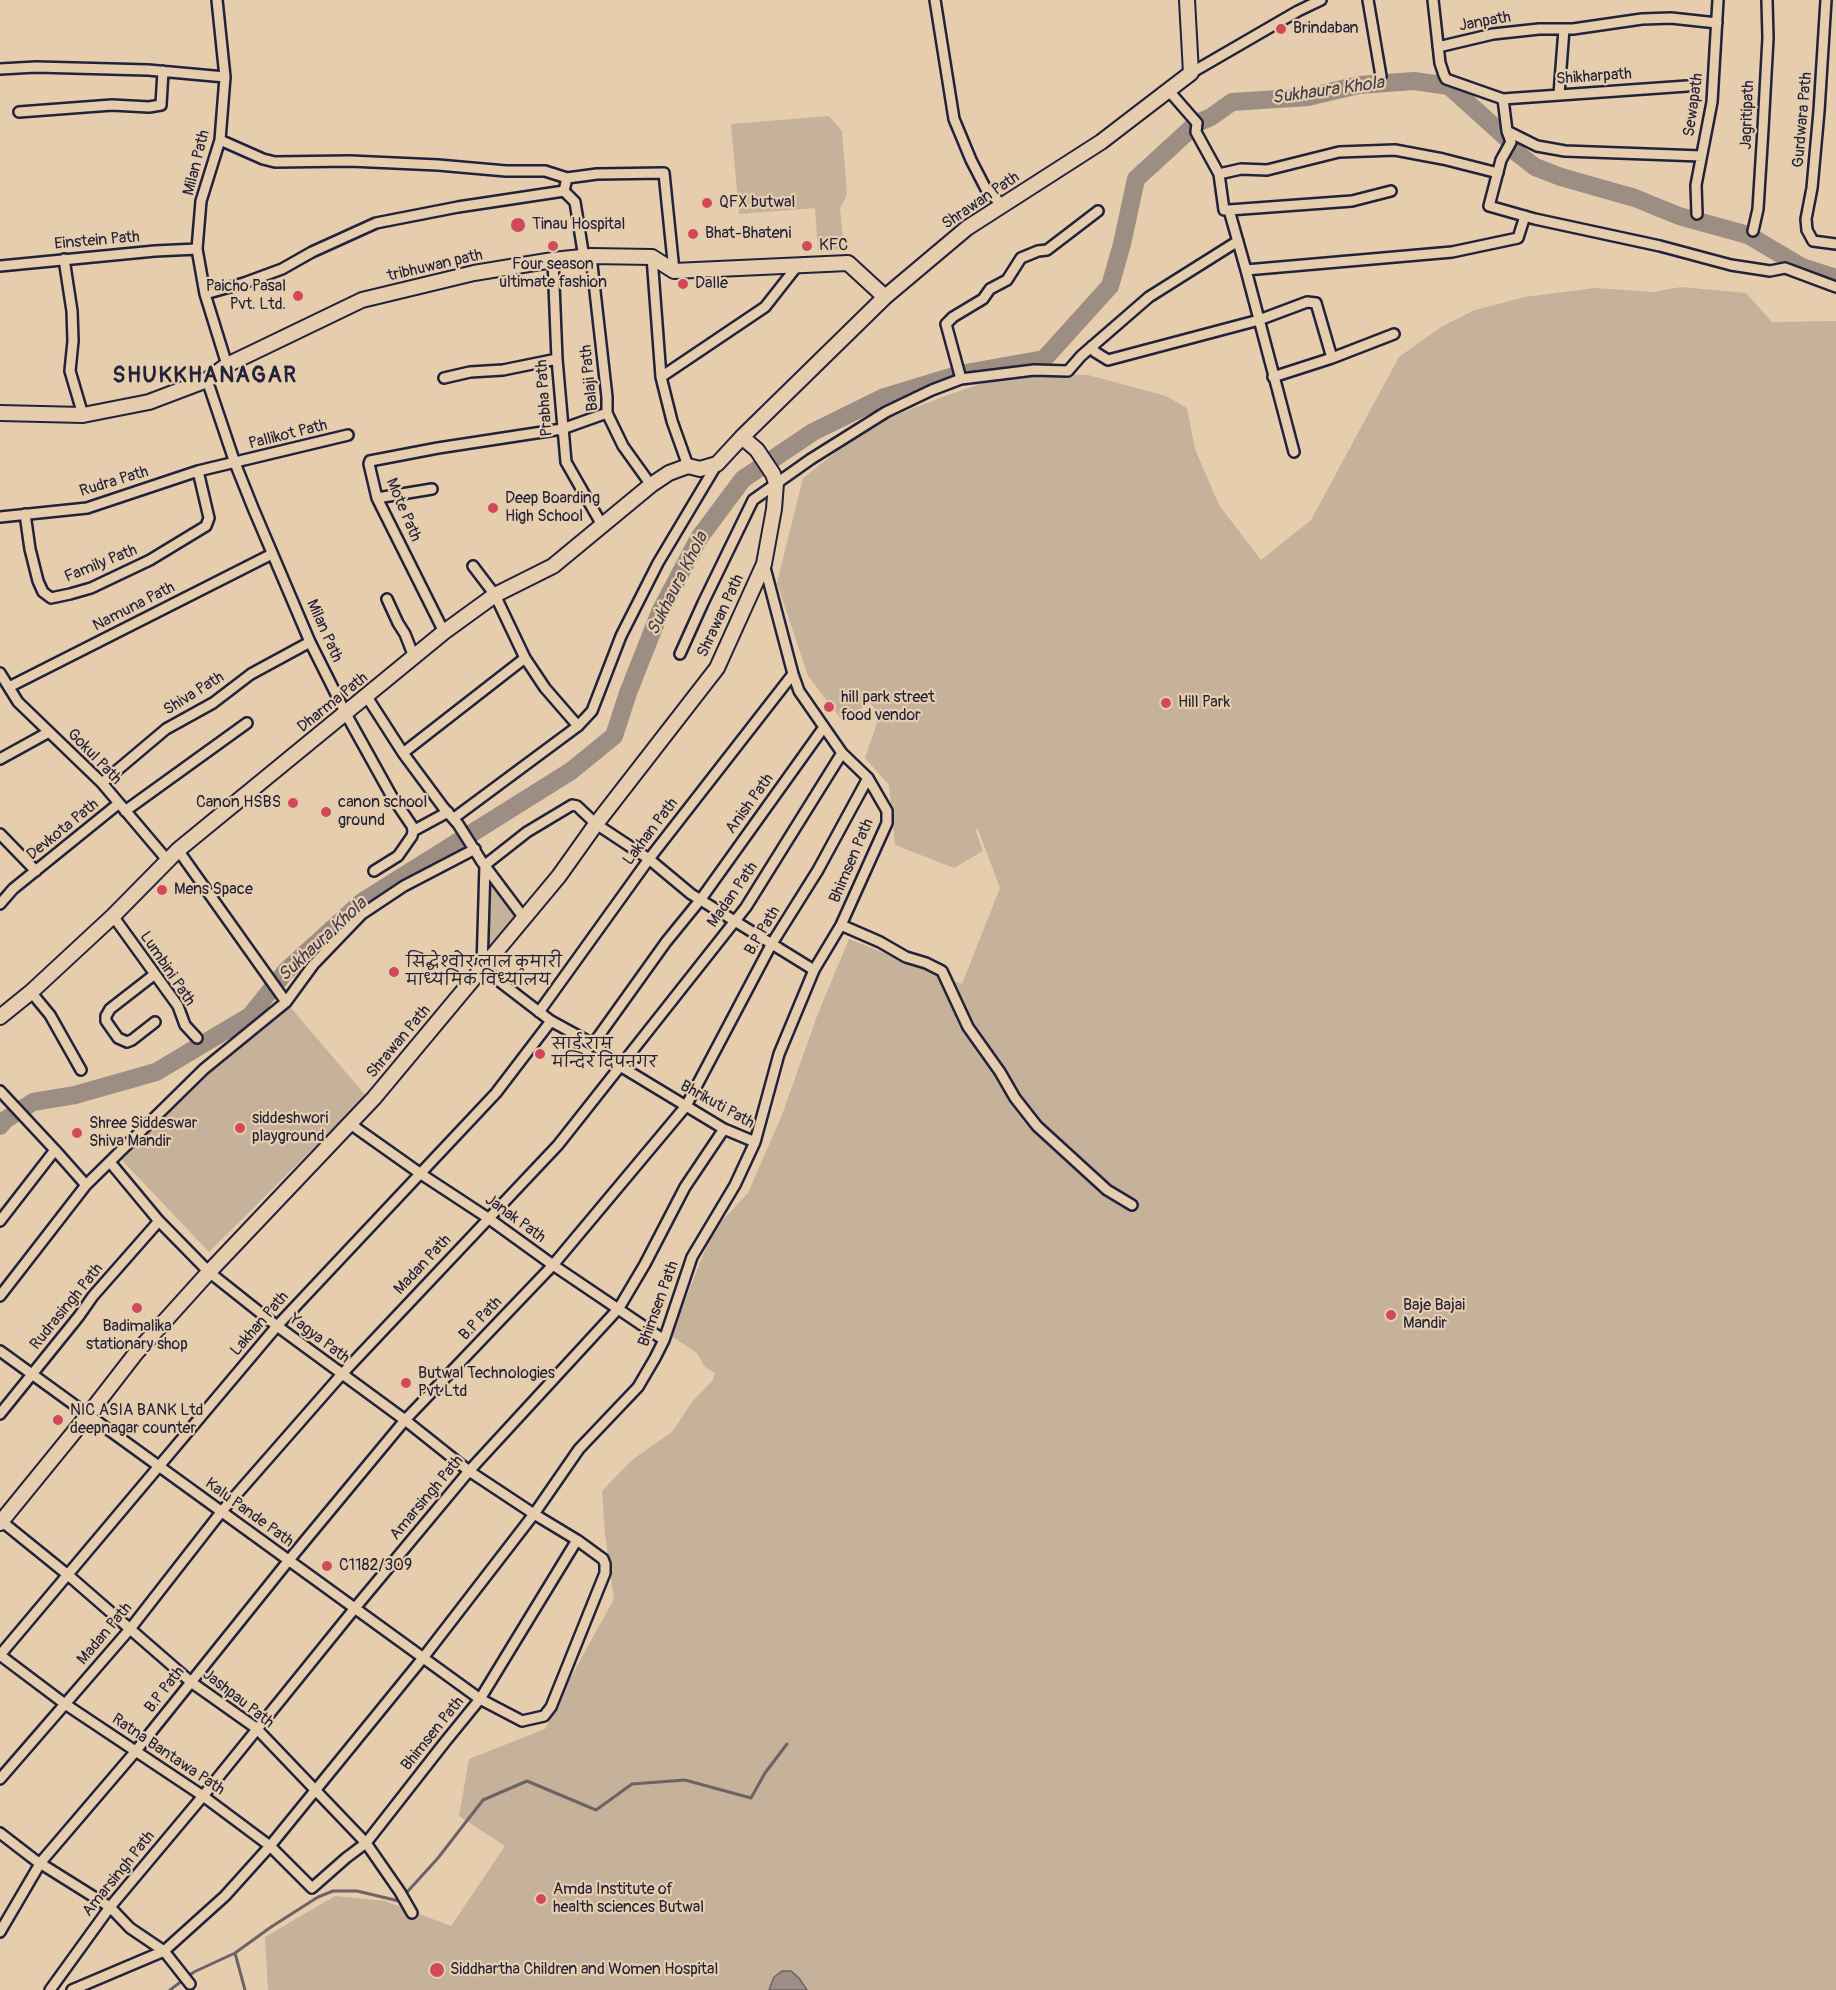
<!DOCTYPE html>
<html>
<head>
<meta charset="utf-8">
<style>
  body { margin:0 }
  canvas { display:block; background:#e5cdad }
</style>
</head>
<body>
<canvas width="1836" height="1990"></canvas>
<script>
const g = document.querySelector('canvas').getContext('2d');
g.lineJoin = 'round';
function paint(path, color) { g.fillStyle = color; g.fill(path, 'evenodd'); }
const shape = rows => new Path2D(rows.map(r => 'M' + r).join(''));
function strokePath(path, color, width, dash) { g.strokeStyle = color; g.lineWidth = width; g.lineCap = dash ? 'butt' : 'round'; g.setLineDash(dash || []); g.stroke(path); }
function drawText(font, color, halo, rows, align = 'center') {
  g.font = font + ' Pangolin,"Playpen Sans Deva",sans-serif'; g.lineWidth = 4.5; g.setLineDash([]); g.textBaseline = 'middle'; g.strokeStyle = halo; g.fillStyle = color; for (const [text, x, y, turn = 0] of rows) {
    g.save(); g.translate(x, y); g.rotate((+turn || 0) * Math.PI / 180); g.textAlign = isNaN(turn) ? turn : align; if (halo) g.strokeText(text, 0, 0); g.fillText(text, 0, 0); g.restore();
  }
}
const green = shape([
  [829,116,842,131,847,195,840,208,844,249,818,250,815,208,739,214,731,124],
  [1681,287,1746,293,1772,322,1836,321,1836,1990,268,1990,265,1937,335,1896,385,1901,451,1926,505,1846,459,1816,469,1759,545,1729,567,1684,614,1599,605,1534,602,1491,632,1460,673,1431,691,1403,713,1380,715,1373,705,1367,697,1353,671,1336,713,1230,748,1193,782,1115,817,1016,849,939,962,984,1000,888,977,827,976,832,983,851,954,868,895,845,889,785,865,758,880,714,870,703,842,720,808,676,777,583,803,478,850,441,878,422,945,396,1010,374,1088,375,1166,396,1187,408,1195,449,1219,505,1261,560,1311,520,1399,357,1441,327,1475,310,1525,297,1595,288,1653,292],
  [482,862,524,918,482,968],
  [286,1002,366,1096,209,1252,119,1157,149,1126]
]);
const water = shape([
  [782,1971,791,1971,799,1978,807,1990,769,1990,774,1977,782,1971]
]);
const stream = shape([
  [235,1953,245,1990],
  [170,1990,194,1972,235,1953,271,1927,318,1897,333,1891,357,1891,399,1901,438,1858,483,1800,527,1781,596,1810,632,1784,685,1780,751,1798,765,1773,787,1744]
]);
const river = shape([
  [0,1126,5,1120,33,1102,75,1095,156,1072,250,1016,286,971,362,902,571,771,614,736,628,693,660,612,699,538,743,479,813,432,884,397,960,374,1044,359,1110,286,1122,244,1136,179,1197,123,1211,117,1232,102,1308,97,1359,85,1414,81,1449,86,1511,142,1517,153,1535,167,1561,177,1635,198,1679,216,1748,235,1802,267,1836,278]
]);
const street = shape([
  [217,0,225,77,220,140,201,201,197,249,205,294,227,365],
  [935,0,954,119,971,160,987,191,1003,205],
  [1368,0,1381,76],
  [1433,0,1440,63,1444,75,1446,79,1503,99,1507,131,1511,142,1501,160,1489,206,1535,219,1660,246,1731,265,1770,271,1785,268,1836,287],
  [1826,0,1819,111,1812,188,1806,219,1807,230,1813,241,1836,244],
  [1438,47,1493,34,1539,29,1573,29,1642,19,1671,18,1717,23],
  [0,69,36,67,148,70,225,77],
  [1191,73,1298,11,1321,0],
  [1169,91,1197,123,1196,132,1219,174,1224,210,1229,210,1246,270,1294,452],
  [1559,94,1564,29],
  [1503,99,1687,86],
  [19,112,112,105,149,107,161,105,163,71],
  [1507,131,1537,146,1565,151,1701,156],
  [220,140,263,159,275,162,350,161,438,165,506,171,545,171,567,178],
  [1219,174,1241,169,1267,170,1339,152,1395,150,1443,159,1498,173],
  [564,191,575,202,584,258],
  [1229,210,1352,201,1391,191],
  [1697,214,1696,185,1712,102,1718,0],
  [1753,231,1758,209,1763,129,1768,38,1767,0],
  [591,256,607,397,607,413,623,446,651,485],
  [652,257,661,377,672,421,688,466],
  [64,259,72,311,73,341,70,371,83,415],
  [553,260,557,359,566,462,602,525],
  [0,266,155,251,197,249],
  [1246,270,1452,252,1518,238,1525,216],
  [205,294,244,283,282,269,312,252,376,223,458,207,564,191,567,178,597,174,664,173,674,271],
  [1092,346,1095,352,1108,360,1259,320,1307,302,1316,303,1332,358],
  [661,377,765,307,798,265],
  [1273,377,1332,358,1394,334],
  [444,378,470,372,503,370,557,359],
  [961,379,946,324,953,317,983,299,990,289,1007,280,1021,258,1038,251,1047,250,1098,211],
  [207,380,235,463,253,508,310,642,346,714,391,795,412,826,413,831,412,836,398,856,374,871],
  [377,498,432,489],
  [25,514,30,549,38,581,43,592,51,598,70,594,91,588,150,560,206,526,209,518,198,471],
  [0,517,87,508,198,471,348,435],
  [473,566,495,595,525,658,545,688,578,726],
  [387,599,398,623,405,634,414,657],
  [444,632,377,498,369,464,370,461,438,448,562,429,607,413],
  [680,654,703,603,753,500,811,459,886,412,932,390,961,379,1034,370,1068,371,1081,356,1149,297,1238,241],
  [0,673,18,702,102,783,168,861],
  [9,687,272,554],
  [367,697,403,753,443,807,458,824,482,862,524,918],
  [403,753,525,658],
  [0,759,49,732],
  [102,783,166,729,213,703,251,674,310,642],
  [125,811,247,723],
  [454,818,578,726,592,711,621,636,658,563,717,464],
  [413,831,448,812],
  [0,834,36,871],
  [178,850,286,1002],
  [0,904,13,889,118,804],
  [113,916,178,1006,185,1025,197,1038],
  [841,925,880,942,906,957,926,963,942,971,968,1027,1000,1072,1015,1098,1037,1126,1107,1190,1132,1205],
  [31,992,50,1015,81,1070],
  [539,1012,649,859,793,674],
  [155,1022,132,1040,127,1042,118,1038,106,1021,106,1016,110,1009,155,974],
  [593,1044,666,942,701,899,824,727],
  [0,1091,55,1150,86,1185,0,1296],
  [349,1123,421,1174,488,1218,553,1265,664,1340],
  [755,1142,724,1129,620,1066,593,1044,551,1021,482,968,485,865,527,832,572,805,577,806,596,824,649,859,691,894,814,970],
  [86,1185,204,1069,286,1002,313,965,362,914,404,886,475,849],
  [0,1221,55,1150],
  [0,1351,480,1699,577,1540],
  [0,1414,79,1316,93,1296,159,1221],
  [0,1520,68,1575,191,1682,256,1728,366,1843,400,1892,412,1913],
  [0,1655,65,1704,203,1796,270,1846,312,1888,346,1858,366,1843,445,1742,480,1699,522,1721,544,1716,551,1707,605,1573,605,1564,603,1559,577,1540,534,1514,579,1449,638,1387,655,1358,664,1340,692,1257,735,1185,755,1142,779,1054,814,970,841,925,887,823,887,811,868,778,842,753,799,691,793,674,764,564],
  [0,1655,277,1326,496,1093,551,1021],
  [0,1779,130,1629,222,1511,342,1374,558,1145,746,907,842,753],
  [0,1833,35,1860,110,1907,130,1928,164,1951,190,1984],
  [0,1932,41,1862,135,1752,289,1560,405,1420,553,1265,686,1106,771,945,818,870,868,778],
  [50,1990,110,1907,203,1796,355,1608,469,1471,619,1308,645,1264,685,1187,724,1129],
  [72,1990,164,1951,225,1896,270,1846,423,1658,534,1514,469,1471,405,1420,277,1326,209,1272,159,1221,110,1162]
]);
const secondary = shape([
  [0,413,83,415,149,402,207,380,227,365,362,300,474,273,553,260,591,256,652,257,674,271,848,263,885,297],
  [0,1017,31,992,113,916,178,850,444,632,495,595,553,566,651,485,669,473,688,466,700,469,717,464,742,437,885,297,967,228,1101,142,1191,73,1187,0],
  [0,1523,88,1415,136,1353,209,1272,374,1098,559,876,596,824,717,668,764,564,774,509,776,483,773,474,757,450,742,437]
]);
const markers = [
  [1281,29,6,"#d1495b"],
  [707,203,6,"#d1495b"],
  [518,225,8,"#d1495b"],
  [693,234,6,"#d1495b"],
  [553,246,6,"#d1495b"],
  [807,246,6,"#d1495b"],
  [683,284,6,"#d1495b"],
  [298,296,6,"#d1495b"],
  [493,508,6,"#d1495b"],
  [1166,703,6,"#d1495b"],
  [829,707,6,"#d1495b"],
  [293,803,6,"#d1495b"],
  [326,812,6,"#d1495b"],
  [162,890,6,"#d1495b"],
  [394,972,6,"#d1495b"],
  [540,1054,6,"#d1495b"],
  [240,1128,6,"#d1495b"],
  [77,1133,6,"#d1495b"],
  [137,1308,6,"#d1495b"],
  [1391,1315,6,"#d1495b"],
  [406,1383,6,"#d1495b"],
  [58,1420,6,"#d1495b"],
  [327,1566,6,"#d1495b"],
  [541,1899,6,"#d1495b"],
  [437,1970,8,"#d1495b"]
];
const streetNames = [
  ["Janpath",1485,22,-10],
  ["Shikharpath",1594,77,-4],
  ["Sewapath",1694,105,-82],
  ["Jagritipath",1748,115,-88],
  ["Gurdwara Path",1803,120,-85],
  ["Milan Path",197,163,-76],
  ["Shrawan Path",981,201,-34],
  ["Einstein Path",97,241,-5],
  ["tribhuwan path",435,266,-13],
  ["Balaji Path",590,378,-96],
  ["Prabha Path",545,398,-94],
  ["Pallikot Path",288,435,-14],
  ["Rudra Path",114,482,-17],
  ["Mote Path",403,510,67],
  ["Family Path",101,564,-22],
  ["Namuna Path",134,607,-27],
  ["Shrawan Path",721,616,-65],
  ["Milan Path",324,631,66],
  ["Shiva Path",194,694,-32],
  ["Dharma Path",333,703,-39],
  ["Gokul Path",94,757,46],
  ["Anish Path",750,804,-54],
  ["Devkota Path",63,830,-39],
  ["Lakhan Path",651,832,-53],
  ["Bhimsen Path",852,861,-67],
  ["Madan Path",733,895,-55],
  ["B.P Path",763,931,-59],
  ["Lumbini Path",167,969,56],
  ["Shrawan Path",399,1042,-50],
  ["Bhrikuti Path",717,1105,29],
  ["Janak Path",515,1219,36],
  ["Madan Path",423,1265,-47],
  ["Bhimsen Path",659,1304,-70],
  ["Rudrasingh Path",67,1307,-51],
  ["B.P Path",481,1319,-46],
  ["Lakhan Path",260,1324,-49],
  ["Yagya Path",319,1339,37],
  ["Amarsingh Path",427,1498,-50],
  ["Kalu Pande Path",249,1513,36],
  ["Madan Path",105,1634,-50],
  ["B.P Path",165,1690,-52],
  ["Jashpau Path",238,1699,38],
  ["Bhimsen Path",433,1734,-51],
  ["Ratna Bantawa Path",168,1755,34],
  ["Amarsingh Path",119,1874,-51]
];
const poiNames = [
  ["Brindaban",1293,29],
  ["QFX butwal",719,203],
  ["Tinau Hospital",532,225],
  ["Bhat-Bhateni",705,234],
  ["KFC",819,246],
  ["Four season",553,265,"center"],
  ["ultimate fashion",553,283,"center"],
  ["Dalle",695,284],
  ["Paicho Pasal",286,287,"right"],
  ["Pvt. Ltd.",286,305,"right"],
  ["Deep Boarding",505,499],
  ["High School",505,517],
  ["hill park street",841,698],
  ["food vendor",841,716],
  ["Hill Park",1178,703],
  ["Canon HSBS",281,803,"right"],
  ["canon school",338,803],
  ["ground",338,821],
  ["Mens Space",174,890],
  ["सिद्धेश्वोर लाल कुमारी",406,963],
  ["माध्यमिक विध्यालय",406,981],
  ["साई राम",552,1045],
  ["मन्दिर दिपनगर",552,1063],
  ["siddeshwori",252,1119],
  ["playground",252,1137],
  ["Shree Siddeswar",89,1124],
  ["Shiva Mandir",89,1142],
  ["Baje Bajai",1403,1306],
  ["Mandir",1403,1324],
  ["Badimalika",137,1327,"center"],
  ["stationary shop",137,1345,"center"],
  ["Butwal Technologies",418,1374],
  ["Pvt Ltd",418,1392],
  ["NIC ASIA BANK Ltd",70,1411],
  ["deepnagar counter",70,1429],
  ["C1182/309",339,1566],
  ["Amda Institute of",553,1890],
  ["health sciences Butwal",553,1908],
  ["Siddhartha Children and Women Hospital",450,1970]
];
const waterNames = [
  ["Sukhaura Khola",1328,91,-8],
  ["Sukhaura Khola",678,584,-63],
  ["Sukhaura Khola",323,940,-43]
];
const districtNames = [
  ["SHUKKHANAGAR",205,376]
];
paint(green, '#c6b19a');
paint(water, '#9d8e83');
strokePath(water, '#6c6366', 1.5);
strokePath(stream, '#6c6366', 3);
strokePath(river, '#9d8e83', 18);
strokePath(street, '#22223b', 14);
strokePath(secondary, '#22223b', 18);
strokePath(street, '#e5cdad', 9);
strokePath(secondary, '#e5cdad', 14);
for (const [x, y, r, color] of markers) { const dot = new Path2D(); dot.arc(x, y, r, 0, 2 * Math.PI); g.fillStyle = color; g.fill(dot); strokePath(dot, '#e5cdad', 2); }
drawText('16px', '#22223b', '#e5cdad', streetNames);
drawText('16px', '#22223b', '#e5cdad', poiNames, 'left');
drawText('italic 18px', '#413d4d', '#e5cdad', waterNames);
g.letterSpacing = '1.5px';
drawText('bold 22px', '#22223b', '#e5cdad', districtNames);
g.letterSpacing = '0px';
</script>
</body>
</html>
